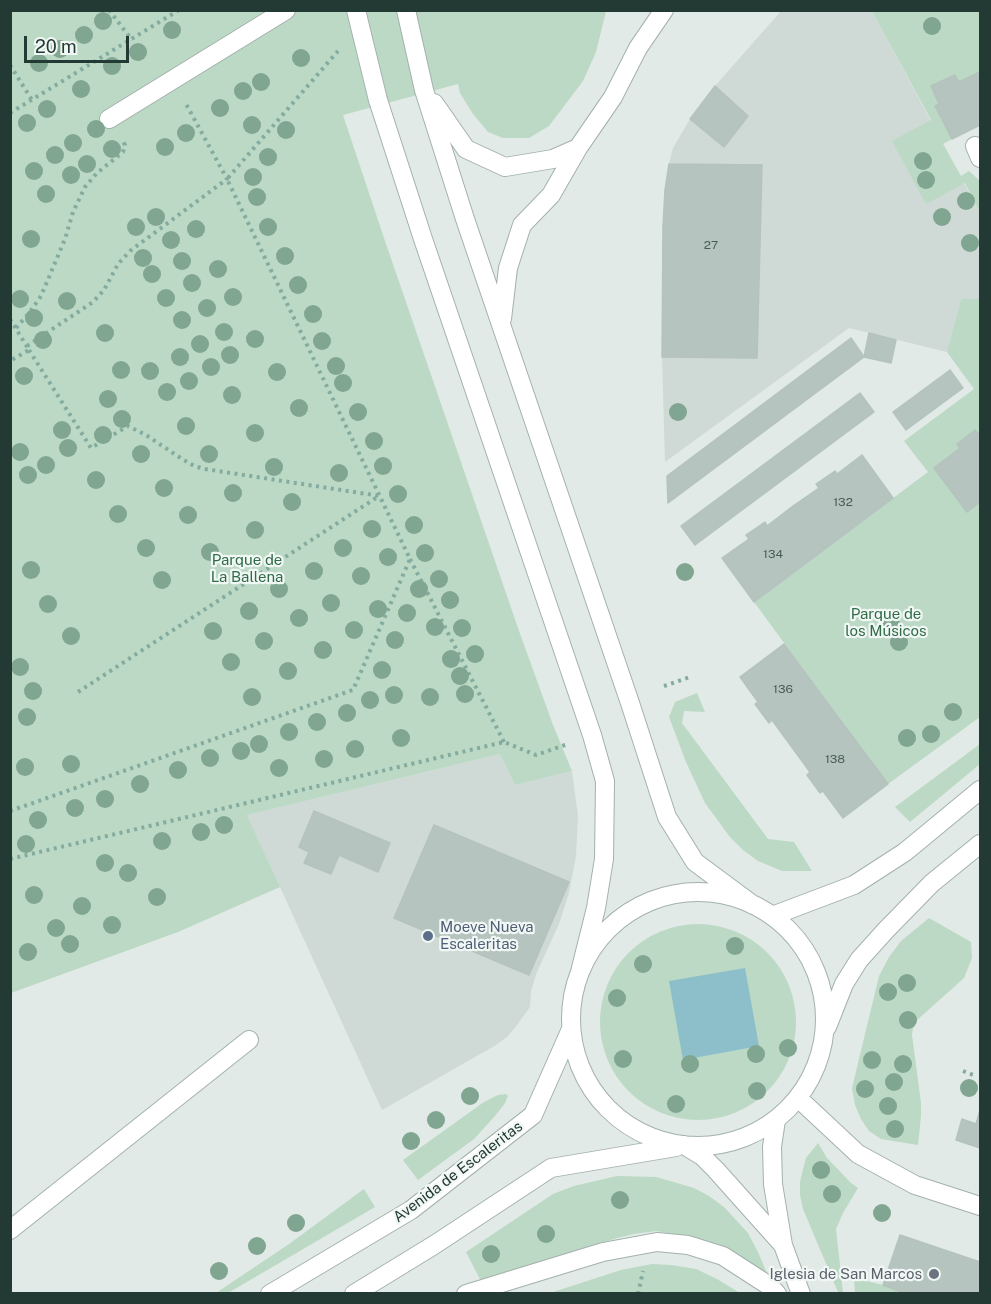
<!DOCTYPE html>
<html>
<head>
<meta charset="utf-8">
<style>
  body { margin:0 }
  #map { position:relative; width:991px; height:1304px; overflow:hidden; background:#e1eae6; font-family:"Public Sans",sans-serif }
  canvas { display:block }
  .frame { position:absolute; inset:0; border:12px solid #233933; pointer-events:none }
  .scale { position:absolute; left:24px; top:36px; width:105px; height:27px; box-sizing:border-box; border:3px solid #233933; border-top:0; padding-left:8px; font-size:18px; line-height:21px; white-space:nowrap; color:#233933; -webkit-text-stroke:4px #f1f7f4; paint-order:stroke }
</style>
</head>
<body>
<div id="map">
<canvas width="991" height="1304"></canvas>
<div class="frame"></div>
<div class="scale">20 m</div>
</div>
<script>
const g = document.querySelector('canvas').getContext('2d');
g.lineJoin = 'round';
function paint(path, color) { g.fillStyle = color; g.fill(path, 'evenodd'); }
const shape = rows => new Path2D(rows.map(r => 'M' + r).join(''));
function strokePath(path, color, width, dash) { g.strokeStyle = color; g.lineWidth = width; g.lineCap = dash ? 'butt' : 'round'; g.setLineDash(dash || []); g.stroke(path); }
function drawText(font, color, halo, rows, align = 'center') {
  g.font = font + ' "Public Sans",sans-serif'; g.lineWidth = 4.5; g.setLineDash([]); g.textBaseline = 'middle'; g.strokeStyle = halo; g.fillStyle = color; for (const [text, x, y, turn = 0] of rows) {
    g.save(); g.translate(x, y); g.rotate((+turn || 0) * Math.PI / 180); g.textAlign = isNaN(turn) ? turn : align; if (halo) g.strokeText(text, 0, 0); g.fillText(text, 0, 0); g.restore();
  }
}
const built = shape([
  [781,11,872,11,980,213,980,299,961,299,947,352,849,328,665,462,662,357,663,227,665,197,669,164,673,148,690,119,715,86],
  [500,754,515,785,572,771,578,816,576,856,569,893,559,924,537,972,531,991,530,1007,517,1025,508,1036,496,1045,382,1110,247,815]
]);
const green = shape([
  [11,11,606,11,596,52,583,81,549,126,529,138,503,138,488,132,473,114,460,93,458,84,343,115,385,241,519,631,553,725,572,771,515,785,500,754,247,815,280,887,178,932,11,993],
  [872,11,980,11,980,72,959,82,955,75,931,87,939,104,935,106,952,139,943,144,961,176,969,171,980,181,980,213,965,183,926,204,892,141,931,120],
  [961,299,980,299,980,432,978,434,974,431,957,444,960,448,934,468,967,512,980,502,980,717,888,784,754,602,928,472,904,441,974,389,947,352],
  [697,693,705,712,684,711,682,723,768,839,794,842,812,871,782,871,758,861,743,850,730,837,705,803,686,762,669,717,675,702],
  [980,744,980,764,910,822,895,807],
  [929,918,971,942,972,958,964,978,916,1021,913,1028,912,1035,921,1103,921,1116,918,1145,881,1139,869,1131,861,1119,855,1105,852,1088,879,976,889,957,901,941],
  '600 1022a98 98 0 1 1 196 0a98 98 0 1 1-196 0Z',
  [506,1094,508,1096,505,1103,495,1116,474,1139,418,1180,403,1160,484,1102,498,1095],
  [818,1143,827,1158,851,1183,858,1188,843,1213,836,1229,843,1293,839,1293,838,1292,803,1209,800,1195,800,1182,803,1169,806,1158],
  [617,1176,656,1177,694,1188,709,1196,724,1207,748,1233,758,1252,768,1276,738,1255,725,1249,691,1237,656,1231,634,1234,617,1238,481,1281,466,1252,553,1194,574,1186],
  [364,1189,375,1207,228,1293,216,1293,289,1244],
  [652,1264,671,1265,696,1269,717,1279,740,1293,550,1293,621,1270],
  [854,1278,883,1285,907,1293,855,1293]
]);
const water = shape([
  [745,968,759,1046,683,1060,669,981]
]);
const building = shape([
  [980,72,980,125,952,139,935,106,939,104,931,86,955,75,959,82,980,72],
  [715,86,748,116,724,147,690,119,715,86],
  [669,164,762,165,757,358,662,357,663,227,665,190,669,164],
  [869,333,896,340,891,363,864,357,869,333],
  [851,338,864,357,668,503,667,476,851,338],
  [950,370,963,388,906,430,893,412,950,370],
  [860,393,874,412,695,545,681,526,860,393],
  [975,430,978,434,980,432,980,502,967,512,934,468,960,448,957,444,975,430],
  [862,455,893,498,825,549,793,506,819,488,816,484,835,471,837,474,862,455],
  [793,506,825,549,754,602,722,558,749,539,746,535,765,522,767,526,793,506],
  [784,644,835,713,791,746,772,720,769,723,755,704,758,702,740,677,784,644],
  [835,713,888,784,843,818,823,791,820,793,807,775,810,772,791,746,835,713],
  [314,811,390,843,378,872,339,855,331,874,304,863,309,852,299,847,314,811],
  [434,825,569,882,529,975,394,918,434,825],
  [980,1110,980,1148,956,1140,962,1119,976,1124,980,1110],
  [900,1235,980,1262,980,1294,907,1294,883,1285,900,1235]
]);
const path = shape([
  [109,10,132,40],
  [10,65,32,100],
  [10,113,179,10],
  [10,319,29,350,10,361],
  [16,328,30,312,41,296,65,239,73,212,85,187,97,173,123,152,125,145,122,140],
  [27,346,93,302,104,290,118,264,130,251,227,179,185,102],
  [29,350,91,448,128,426,146,435,182,459,194,466,205,469,380,496],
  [410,559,504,742],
  [664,686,690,677],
  [78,692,379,496],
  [10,811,353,690,410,559,227,179,338,51],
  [10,859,504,742,536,755,568,744],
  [963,1071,976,1076],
  [638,1294,643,1271]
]);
const minor = shape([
  [406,10,424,90,465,219,630,703,667,817,695,862,753,905],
  [378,100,423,239,592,735,605,781,604,859,596,908,581,968],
  [434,103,466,149,505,167,553,159,578,148],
  [109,119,286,10],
  [975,146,980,158],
  [502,319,508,268,522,225,551,195,578,148,613,97,638,48,664,10],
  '571 1019a127 127 0 1 1 254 0a127 127 0 1 1-254 0Z',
  [772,916,854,885,905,852,980,790],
  [827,1027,844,984,859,960,886,930,932,883,980,844],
  [798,1098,858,1154,915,1185,980,1206],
  [776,1120,772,1147,773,1184,783,1245,801,1294],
  [684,1145,702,1156,716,1170,783,1245],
  [10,1230,249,1040],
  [270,1294,411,1210,533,1115,571,1029],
  [354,1294,434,1245,551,1168,676,1147],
  [466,1294,603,1252,657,1242,688,1245,723,1256,771,1287,777,1294]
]);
const minorBridge = shape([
  [356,10,378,100]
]);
const trees = [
  [103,21],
  [932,26],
  [172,30],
  [84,35],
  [60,49],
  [138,52],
  [301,58],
  [39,63],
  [112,66],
  [261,82],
  [81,89],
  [243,91],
  [220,108],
  [47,109],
  [27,123],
  [252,125],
  [96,129],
  [286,130],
  [186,133],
  [73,143],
  [165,147],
  [112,149],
  [55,155],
  [268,157],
  [923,161],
  [87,164],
  [34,171],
  [71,175],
  [253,177],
  [926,180],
  [46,194],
  [257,197],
  [966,201],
  [156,217],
  [942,217],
  [136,227],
  [268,227],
  [196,229],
  [31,239],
  [171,240],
  [970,243],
  [285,256],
  [143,258],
  [182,261],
  [218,269],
  [152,274],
  [192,283],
  [298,285],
  [233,297],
  [166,298],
  [20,299],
  [67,301],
  [207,308],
  [313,314],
  [34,318],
  [182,320],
  [224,332],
  [105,333],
  [255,339],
  [43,340],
  [322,341],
  [200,344],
  [230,355],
  [180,357],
  [336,366],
  [211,367],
  [121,370],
  [150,371],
  [277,372],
  [24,376],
  [189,381],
  [343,383],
  [167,392],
  [232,395],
  [108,399],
  [299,408],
  [358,412],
  [678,412],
  [122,419],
  [186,426],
  [62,430],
  [255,433],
  [103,435],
  [374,441],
  [68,448],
  [20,452],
  [141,454],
  [209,454],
  [46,465],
  [383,466],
  [274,467],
  [339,473],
  [28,475],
  [96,480],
  [164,488],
  [233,493],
  [398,494],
  [292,502],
  [118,514],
  [188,515],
  [414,525],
  [372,529],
  [255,530],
  [146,548],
  [343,548],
  [210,552],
  [425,553],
  [388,557],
  [31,570],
  [314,571],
  [685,572],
  [361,576],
  [439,579],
  [162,580],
  [279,589],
  [419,589],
  [450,600],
  [331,603],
  [48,604],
  [378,609],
  [249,611],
  [407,613],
  [299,618],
  [891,625],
  [435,627],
  [462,628],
  [354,630],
  [213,631],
  [71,636],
  [395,640],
  [264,641],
  [899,642],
  [323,650],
  [475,654],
  [451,659],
  [231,662],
  [20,667],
  [382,670],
  [288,671],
  [460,676],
  [33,691],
  [465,694],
  [394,695],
  [252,697],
  [430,697],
  [370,700],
  [953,712],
  [347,713],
  [27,717],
  [317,722],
  [289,732],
  [931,734],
  [401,738],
  [907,738],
  [259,744],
  [355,749],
  [241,751],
  [210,758],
  [324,759],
  [71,764],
  [25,767],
  [279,768],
  [178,770],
  [140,784],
  [105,799],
  [75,808],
  [38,820],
  [224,825],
  [201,832],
  [162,841],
  [26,844],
  [105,863],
  [128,873],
  [34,895],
  [157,897],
  [82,906],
  [112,925],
  [56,928],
  [70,944],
  [735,946],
  [28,952],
  [643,964],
  [907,983],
  [888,992],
  [617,998],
  [908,1020],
  [788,1048],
  [756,1054],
  [623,1059],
  [872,1060],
  [690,1064],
  [903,1064],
  [894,1082],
  [969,1088],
  [865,1089],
  [757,1091],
  [470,1096],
  [676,1104],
  [888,1106],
  [436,1120],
  [895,1129],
  [411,1141],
  [821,1170],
  [832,1194],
  [620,1200],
  [882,1213],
  [296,1223],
  [546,1234],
  [257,1246],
  [491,1254],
  [219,1271]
];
const markers = [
  [428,936,6,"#5c6f8a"],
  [934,1274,6,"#6b7280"]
];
const numberNames = [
  ["27",711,245],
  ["132",843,502],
  ["134",773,554],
  ["136",783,689],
  ["138",835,759]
];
const parkNames = [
  ["Parque de",247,560],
  ["La Ballena",247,577],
  ["Parque de",886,614],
  ["los Músicos",886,631]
];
const serviceNames = [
  ["Moeve Nueva",440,927],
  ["Escaleritas",440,944]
];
const streetNames = [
  ["Avenida de Escaleritas",458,1172,-37]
];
const worshipNames = [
  ["Iglesia de San Marcos",922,1274]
];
paint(built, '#cfd9d5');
paint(green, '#bbd9c4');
paint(water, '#8dbfca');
paint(building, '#b6c4bf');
strokePath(building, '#b4c3bd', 1.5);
strokePath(minor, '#a4b1ad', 20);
strokePath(path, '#84ab9f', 4, [3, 4.5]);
strokePath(minor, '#fff', 18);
strokePath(minorBridge, '#a4b1ad', 20, []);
strokePath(minorBridge, '#fff', 18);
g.fillStyle = '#80a590';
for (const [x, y] of trees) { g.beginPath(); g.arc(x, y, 9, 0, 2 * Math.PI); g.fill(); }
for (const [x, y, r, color] of markers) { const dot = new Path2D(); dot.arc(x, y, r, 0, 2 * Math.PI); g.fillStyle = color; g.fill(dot); strokePath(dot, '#f1f7f4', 2); }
drawText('12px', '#485c56', null, numberNames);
drawText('15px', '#316c49', '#f1f7f4', parkNames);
drawText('15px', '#4e5e75', '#f1f7f4', serviceNames, 'left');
drawText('15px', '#233933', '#f1f7f4', streetNames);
drawText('15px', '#5b616d', '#f1f7f4', worshipNames, 'right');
</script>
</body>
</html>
